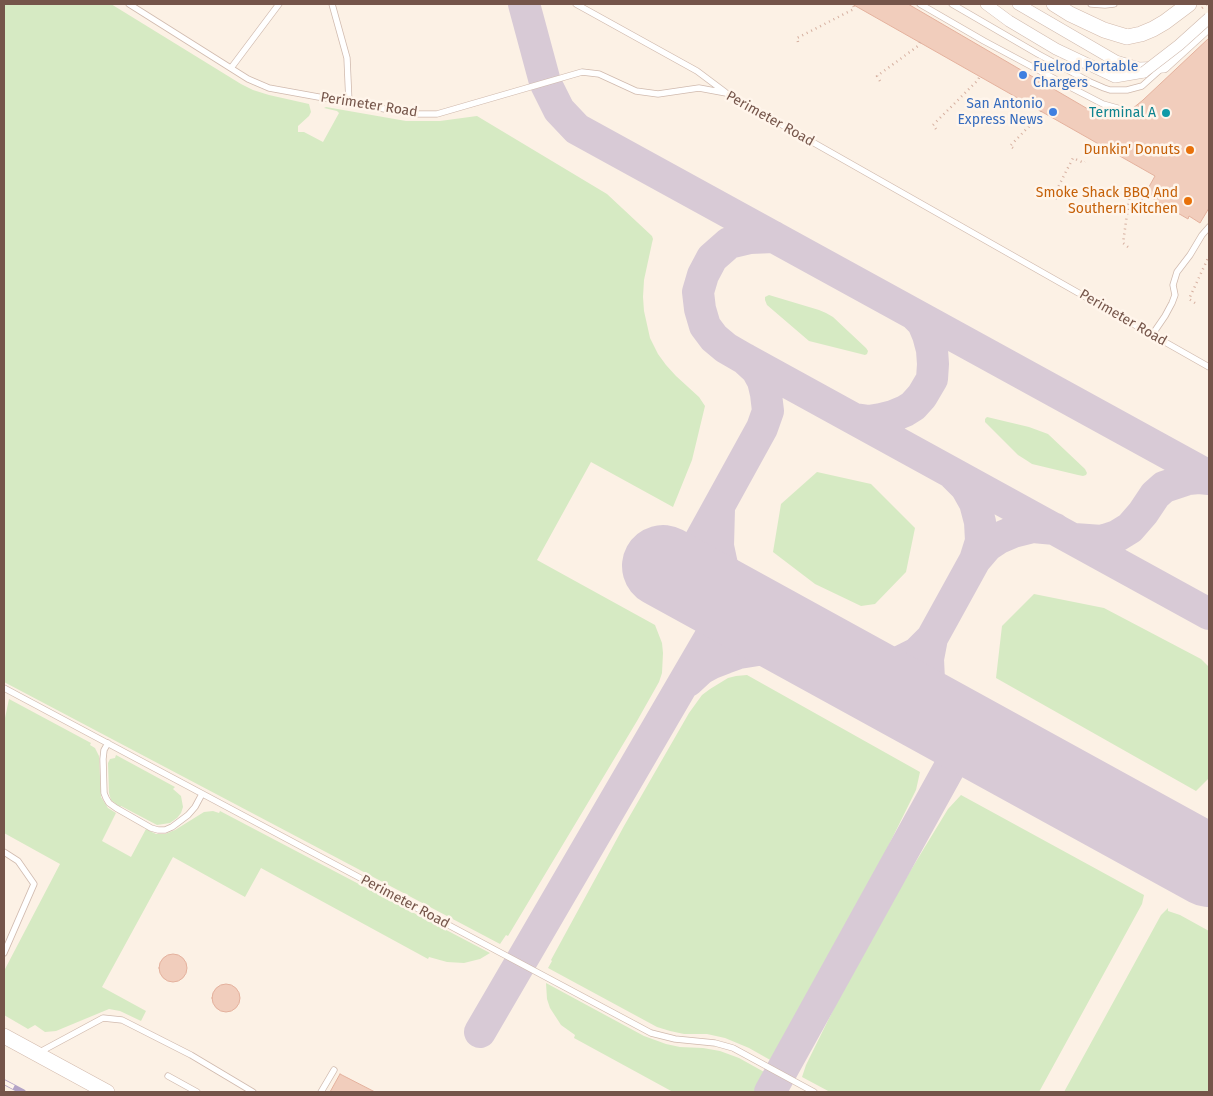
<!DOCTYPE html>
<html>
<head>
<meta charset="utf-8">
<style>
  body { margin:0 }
  #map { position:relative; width:1213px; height:1096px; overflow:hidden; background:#fcf1e5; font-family:"Fira Sans",sans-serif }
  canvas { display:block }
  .frame { position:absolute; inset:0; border:5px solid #75554a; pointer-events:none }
</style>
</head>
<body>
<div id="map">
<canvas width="1213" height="1096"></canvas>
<div class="frame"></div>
</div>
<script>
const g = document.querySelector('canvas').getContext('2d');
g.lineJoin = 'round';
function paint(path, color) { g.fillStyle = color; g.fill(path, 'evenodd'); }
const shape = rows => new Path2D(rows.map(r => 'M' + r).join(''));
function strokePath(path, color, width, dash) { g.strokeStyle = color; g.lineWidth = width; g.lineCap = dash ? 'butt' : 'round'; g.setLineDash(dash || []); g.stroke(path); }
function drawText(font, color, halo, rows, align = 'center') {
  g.font = font + ' "Fira Sans",sans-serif'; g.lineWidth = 5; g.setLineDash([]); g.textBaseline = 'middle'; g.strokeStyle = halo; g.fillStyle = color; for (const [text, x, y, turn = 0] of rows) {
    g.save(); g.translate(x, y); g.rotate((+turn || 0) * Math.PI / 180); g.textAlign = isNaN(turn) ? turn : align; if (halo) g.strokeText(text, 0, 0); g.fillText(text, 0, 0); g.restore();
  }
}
const green = shape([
  [4,4,111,4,241,84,253,90,269,95,309,104,311,112,309,116,298,126,298,132,304,132,323,142,339,113,337,111,324,108,326,107,406,121,440,121,477,116,607,194,652,236,653,239,652,243,644,280,643,297,644,311,650,338,658,354,666,365,676,376,699,397,705,406,692,460,673,507,591,462,537,560,655,625,662,643,663,653,662,673,659,682,637,721,508,936,506,935,500,944,4,682],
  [769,295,819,310,826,313,833,317,866,348,868,351,867,354,865,355,809,341,767,305,765,300,765,297],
  [987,417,1029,427,1048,434,1085,469,1087,473,1086,475,1083,476,1078,475,1032,464,1026,460,1018,455,985,422,985,419],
  [817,472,871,484,915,528,906,572,875,604,861,606,815,584,773,552,781,504],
  [1034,594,1104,608,1201,659,1209,667,1209,778,1196,791,996,678,1002,626],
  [747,675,920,772,916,790,875,873,772,1061,749,1048,725,1038,707,1034,684,1034,670,1031,657,1027,548,968,552,961,551,960,624,826,689,713,702,695,710,689,728,678,736,676],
  [9,699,91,743,90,745,95,748,99,756,101,797,108,808,116,813,102,841,131,857,146,829,156,834,165,834,175,830,204,812,213,811,219,813,220,811,490,953,480,959,464,963,447,962,429,957,428,959,261,868,245,897,173,857,102,987,146,1011,141,1021,120,1011,109,1009,56,1031,45,1032,35,1025,28,1029,4,1015,4,971,60,864,4,833,5,718],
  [116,755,175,787,173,789,181,796,183,807,181,813,177,818,170,823,157,825,121,806,120,807,111,800,109,793,108,763,110,759,115,758],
  [961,795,1144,895,1142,904,1039,1092,830,1092,802,1077,806,1065,845,986,895,896,948,809],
  [1168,908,1168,911,1180,915,1209,931,1209,1092,1064,1092,1161,915],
  [546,983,644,1036,666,1044,680,1047,703,1048,720,1051,739,1058,766,1073,755,1092,673,1092,574,1038,575,1035,561,1025,550,1008,547,999]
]);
const taxiway = shape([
  [524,4,545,82,559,110,577,129,1209,476],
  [774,237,750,238,729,243,712,258,703,275,698,292,700,309,705,326,714,338,726,348,745,359,1209,614],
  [855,419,869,421,881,419,893,416,905,411,913,406,922,396,932,379,933,364,932,350,928,335,923,323,914,314],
  [719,509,718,546,724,574,735,596,742,606,750,613],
  [1074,539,1102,541,1117,536,1130,528,1143,513,1155,495,1164,487,1188,479,1199,478,1209,479],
  [975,560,987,546,999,538,1013,532,1033,527,1055,529],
  [681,575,762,428,768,411,766,394,763,381,757,370,745,359],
  [932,638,928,659,929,680,934,697,943,712,957,728],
  [844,665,868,667,885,666,899,662,917,653,932,638,975,560,981,541,980,522,975,503,966,487,954,475],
  [688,681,701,669,712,663,725,658,739,653,783,646,803,647,815,649],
  [1184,852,1195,853,1209,850],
  [480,1032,730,603],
  [770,1092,952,763,959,755,965,751,976,748,988,749,1011,757]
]);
const runway = shape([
  [663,566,1209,866]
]);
const building = shape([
  [852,4,908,4,1093,112,1106,116,1121,114,1127,116,1131,115,1133,112,1132,109,1143,100,1209,38,1209,208,1200,223,1189,216,1188,219,1145,194,1155,176,852,4],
  '159 968a14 14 0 1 1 28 0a14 14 0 1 1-28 0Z',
  '212 998a14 14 0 1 1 28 0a14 14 0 1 1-28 0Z',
  [340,1074,375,1092,330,1092,340,1074]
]);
const path = shape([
  [1202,8,1207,4],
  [798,42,797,38,854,9,853,4],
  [880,81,877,76,918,46,920,42],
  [936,129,933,125,978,80,980,76],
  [1013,148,1010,146,1040,115,1041,111],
  [1057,199,1054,195,1073,158,1084,163,1085,162],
  [1128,247,1123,243,1130,193,1144,200,1145,198],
  [1195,303,1189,299,1209,256]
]);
const lane = shape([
  [129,4,248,79,269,88,412,114,437,114,582,72,599,74,636,91,658,94,699,88,726,93,1209,367],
  [332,4,347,58,349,103],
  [576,4,697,71,725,92],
  [920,4,984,41,1070,87,1103,104,1128,111],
  [952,4,1038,54,1090,82,1104,88,1110,90,1127,90,1142,86,1161,69],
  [1091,4,1105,5,1114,4],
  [231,68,279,4],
  [1152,335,1165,316,1172,303,1175,295,1173,285,1177,272,1190,255,1202,235,1209,227],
  [4,688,651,1033,675,1039,715,1043,733,1048,814,1092],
  [108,743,104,750,103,759,104,793,106,798,109,803,116,808,151,828,158,830,165,830,172,827,188,815,195,807,202,794],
  [4,852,18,861,34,884,4,953],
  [38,1053,103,1018,122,1020,191,1055,253,1092],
  [168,1076,197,1092],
  [321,1092,334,1070]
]);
const street = shape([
  [986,4,1009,21,1056,49,1115,77,1144,72],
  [1018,4,1116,61,1139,68,1164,67,1209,26]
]);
const secondary = shape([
  [1054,4,1070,14,1104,30,1127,37,1141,34,1153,29,1165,22,1189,4],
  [4,1036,107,1092]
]);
const rail = shape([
  [4,1082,23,1092]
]);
const streetBridge = shape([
  [1144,72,1179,45,1209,18]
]);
const markers = [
  [1023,75,5,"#3f7fe0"],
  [1053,112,5,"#3f7fe0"],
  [1166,113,5,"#0f9aa8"],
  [1190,150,5,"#e8710a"],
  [1188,201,5,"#e8710a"]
];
const shopNames = [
  ["Fuelrod Portable",1033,67],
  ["Chargers",1033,83],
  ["San Antonio",1043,104,"right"],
  ["Express News",1043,120,"right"]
];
const streetNames = [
  ["Perimeter Road",369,105,9],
  ["Perimeter Road",770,119,29],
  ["Perimeter Road",1123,318,30],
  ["Perimeter Road",405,902,28]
];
const cultureNames = [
  ["Terminal A",1156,113]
];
const foodNames = [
  ["Dunkin' Donuts",1180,150],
  ["Smoke Shack BBQ And",1178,193],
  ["Southern Kitchen",1178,209]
];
paint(green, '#d6eac3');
strokePath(taxiway, '#d8cad6', 32);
strokePath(runway, '#d8cad6', 82);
paint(building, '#f1cdbc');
strokePath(building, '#e4b19d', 1);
strokePath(lane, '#d0baae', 7);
strokePath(street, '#d0baae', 12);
strokePath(secondary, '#d2b9ab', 16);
strokePath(path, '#d6b0a0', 2.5, [1, 4]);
strokePath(lane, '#fff', 5.5);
strokePath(street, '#fff', 11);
strokePath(secondary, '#fff', 15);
strokePath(rail, '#b3a3c6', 5.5);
strokePath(rail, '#fff5eb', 4, [11]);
strokePath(streetBridge, '#d0baae', 12, []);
strokePath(streetBridge, '#fff', 11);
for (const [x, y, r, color] of markers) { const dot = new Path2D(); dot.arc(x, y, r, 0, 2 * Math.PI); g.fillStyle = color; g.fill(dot); strokePath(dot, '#fff5eb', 2); }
drawText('14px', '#366cbe', '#fff5eb', shopNames, 'left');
drawText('14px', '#75554a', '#fff5eb', streetNames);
drawText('14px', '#0d838f', '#fff5eb', cultureNames, 'right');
drawText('14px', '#c56008', '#fff5eb', foodNames, 'right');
</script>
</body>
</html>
